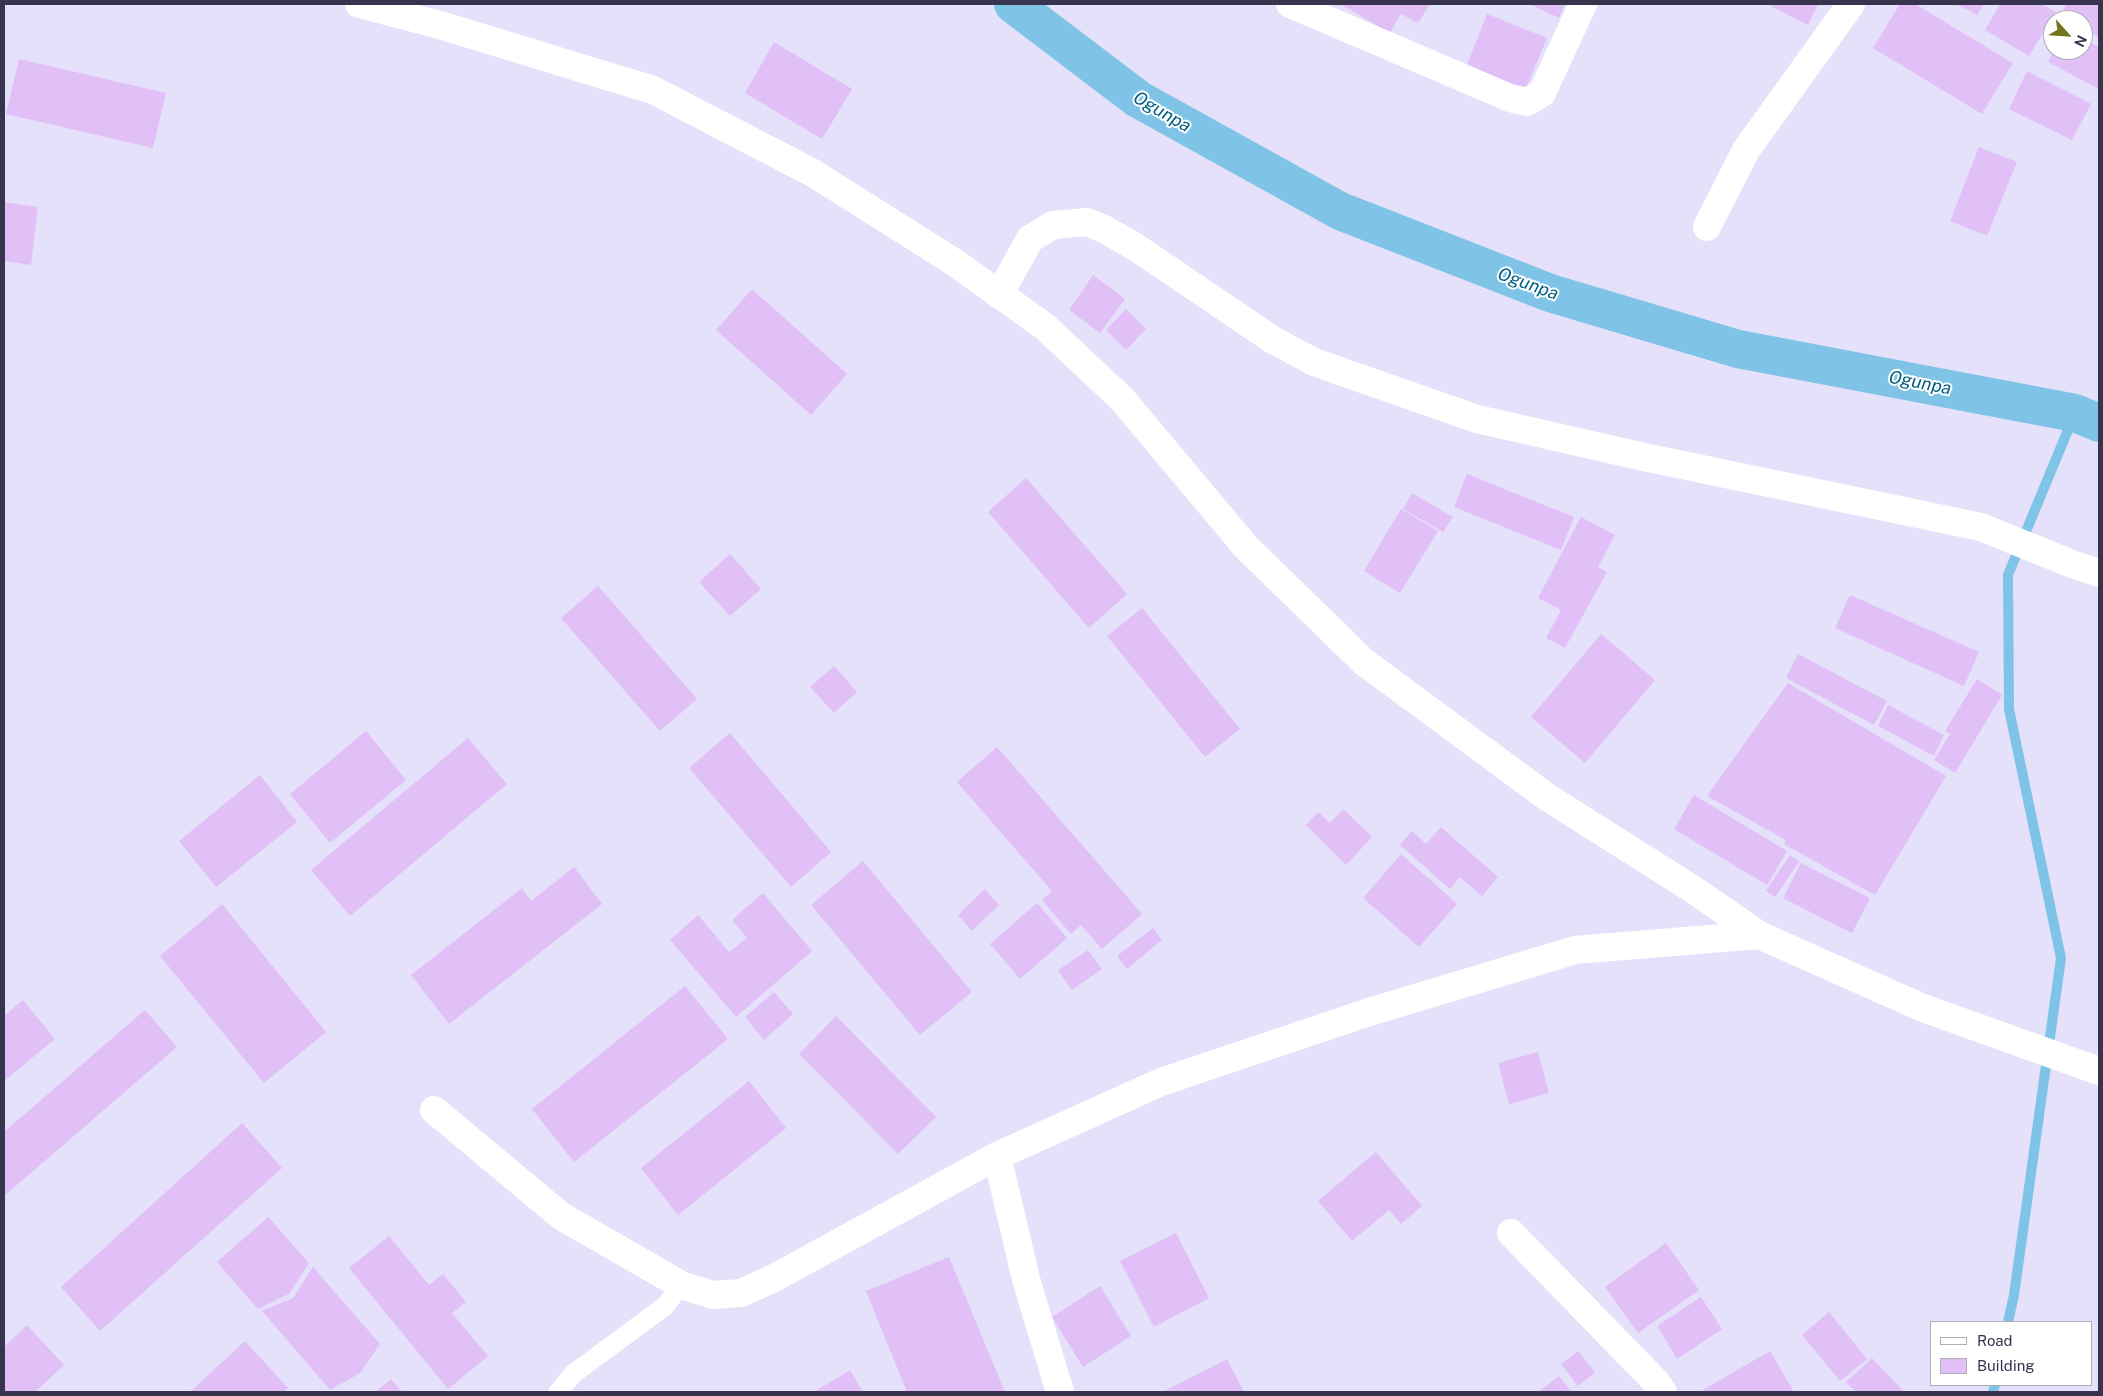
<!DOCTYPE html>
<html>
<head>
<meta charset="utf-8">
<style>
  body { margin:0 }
  #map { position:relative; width:2103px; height:1396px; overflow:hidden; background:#e5e1fb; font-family:"Public Sans",sans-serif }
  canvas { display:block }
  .frame { position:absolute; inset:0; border:5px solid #38344e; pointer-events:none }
  .legend { position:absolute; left:1930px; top:1321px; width:162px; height:65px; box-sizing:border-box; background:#fff; border:1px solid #afaeb8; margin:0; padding:6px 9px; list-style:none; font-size:15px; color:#38344e }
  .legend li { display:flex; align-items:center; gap:10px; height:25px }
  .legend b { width:25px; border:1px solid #afaeb8 }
  .north { position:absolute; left:2043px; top:10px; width:50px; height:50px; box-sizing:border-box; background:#fff; border:1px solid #afaeb8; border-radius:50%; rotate:116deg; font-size:14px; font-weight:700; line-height:20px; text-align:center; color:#38344e }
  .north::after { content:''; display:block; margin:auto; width:18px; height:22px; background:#73761e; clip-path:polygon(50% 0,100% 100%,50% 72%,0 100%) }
</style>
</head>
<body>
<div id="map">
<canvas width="2103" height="1396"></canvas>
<div class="frame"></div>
<ul class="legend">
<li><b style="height:6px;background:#fff"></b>Road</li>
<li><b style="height:14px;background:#e1bff7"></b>Building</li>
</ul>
<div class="north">N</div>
</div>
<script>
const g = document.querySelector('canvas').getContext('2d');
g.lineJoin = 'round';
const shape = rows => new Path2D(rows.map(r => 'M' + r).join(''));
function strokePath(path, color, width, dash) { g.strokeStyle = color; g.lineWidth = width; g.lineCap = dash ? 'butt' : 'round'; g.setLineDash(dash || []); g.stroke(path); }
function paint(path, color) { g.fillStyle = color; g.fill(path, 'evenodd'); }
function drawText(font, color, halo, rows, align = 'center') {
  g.font = font + ' "Public Sans",sans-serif'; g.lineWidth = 4; g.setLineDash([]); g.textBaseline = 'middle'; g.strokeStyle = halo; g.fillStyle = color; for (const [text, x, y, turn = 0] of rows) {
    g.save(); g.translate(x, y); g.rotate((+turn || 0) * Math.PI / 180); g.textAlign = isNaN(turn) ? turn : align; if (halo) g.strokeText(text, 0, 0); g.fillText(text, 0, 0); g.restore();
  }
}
const stream = shape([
  [2008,1322,2014,1295,2061,958,2009,709,2008,575,2075,413],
  [1993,1392,1995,1385]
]);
const canal = shape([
  [1013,4,1138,99,1340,211,1550,293,1738,349,2075,413,2099,423]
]);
const building = shape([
  [1340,4,1430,4,1418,23,1401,14,1390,33],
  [1530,4,1565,4,1559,18],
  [1770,4,1818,4,1808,25,1769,5],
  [1900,4,1915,4,2013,63,1982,114,1873,48],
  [1956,4,1984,4,1977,15],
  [2000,4,2041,4,2056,12,2029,56,1985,30],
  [2066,4,2099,4,2099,37,2083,29,2083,20,2065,20,2060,18],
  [1487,14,1547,38,1524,93,1465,70],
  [2083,39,2099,47,2099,89,2048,62,2054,50,2083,50],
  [774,42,852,89,822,139,745,93],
  [19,59,166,93,153,148,6,114],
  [2027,71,2091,104,2072,140,2009,109],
  [1979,147,2017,162,1987,236,1950,221],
  [4,202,38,207,31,265,4,261],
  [1093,275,1125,299,1100,333,1069,310],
  [752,289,847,374,811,415,716,330],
  [1126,309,1146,329,1126,350,1106,330],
  [1467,474,1574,517,1561,550,1454,507],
  [1026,478,1127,594,1089,628,988,512],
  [1412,493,1453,517,1443,532,1403,509],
  [1401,509,1438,531,1400,593,1364,571],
  [1581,517,1615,535,1598,567,1607,572,1565,648,1546,638,1561,610,1538,598],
  [730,554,761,589,730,616,699,582],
  [598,586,697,699,660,731,561,618],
  [1850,595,1979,652,1964,686,1835,628],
  [1142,608,1240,729,1205,757,1107,636],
  [1601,634,1655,680,1585,763,1531,717],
  [1798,654,1887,701,1874,725,1786,678],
  [834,666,857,692,834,713,810,687],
  [1977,679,2002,695,1955,773,1934,760,1950,734,1945,731],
  [1788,683,1946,776,1875,895,1784,844,1786,840,1707,796],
  [1888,705,1944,735,1934,756,1878,726],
  [366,731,406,780,330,843,290,794],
  [730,733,831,852,791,887,689,768],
  [468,738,507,784,350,916,311,870],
  [997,747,1142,914,1102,949,1081,925,1071,934,1042,900,1052,891,957,782],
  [260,775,297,822,216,887,179,841],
  [1694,795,1787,851,1767,885,1674,829],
  [1343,809,1372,837,1346,865,1306,825,1318,812,1330,823],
  [1441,827,1498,877,1482,896,1460,877,1450,889,1400,845,1412,831,1426,844],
  [1401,854,1457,904,1419,947,1363,898],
  [1790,855,1799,862,1775,897,1766,891],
  [863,861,972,992,920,1035,811,905],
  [1801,863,1870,898,1852,933,1783,898],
  [574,867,602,904,449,1024,411,975,522,888,531,901],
  [985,889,999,905,972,931,958,915],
  [763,893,812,951,736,1017,670,940,698,915,729,952,747,938,732,920],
  [1037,903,1067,938,1020,979,990,944],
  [222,904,326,1032,264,1083,160,956],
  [1153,928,1162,940,1127,969,1117,956],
  [1088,950,1102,969,1072,990,1058,970],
  [685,986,728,1039,574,1162,532,1109],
  [774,992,793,1014,764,1040,745,1017],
  [23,1000,55,1039,4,1081,4,1016],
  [145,1010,177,1047,4,1196,4,1132],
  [836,1016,936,1117,898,1154,799,1054],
  [1538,1052,1549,1093,1509,1104,1498,1063],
  [749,1081,786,1128,678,1215,641,1168],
  [242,1123,282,1168,100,1331,61,1287],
  [1376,1152,1422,1206,1401,1224,1389,1210,1352,1241,1318,1201],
  [268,1217,309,1263,289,1294,258,1309,217,1262],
  [1176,1233,1209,1298,1154,1327,1120,1261],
  [389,1236,429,1285,443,1274,466,1302,452,1313,488,1356,448,1389,349,1268],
  [1666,1243,1699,1290,1638,1333,1605,1287],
  [949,1257,1005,1392,907,1392,866,1291],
  [313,1267,380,1344,360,1373,330,1390,262,1311,293,1298],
  [1100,1286,1131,1336,1083,1367,1052,1317],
  [1701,1297,1722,1329,1677,1359,1657,1326],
  [1829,1312,1867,1359,1840,1381,1802,1335],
  [27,1325,64,1365,35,1392,4,1392,4,1347],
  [245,1341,288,1388,283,1392,190,1392],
  [1578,1351,1595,1372,1578,1386,1561,1364],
  [1770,1351,1794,1392,1704,1392,1703,1390],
  [1872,1358,1904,1392,1856,1392,1846,1382],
  [1227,1359,1244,1392,1163,1392],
  [850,1370,863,1392,814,1392],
  [1559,1376,1572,1392,1538,1392],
  [391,1379,402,1392,376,1392]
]);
const service = shape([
  [558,1392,573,1374,665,1306,681,1285]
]);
const minor = shape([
  [359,4,440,25,653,90,813,173,954,262,1044,326,1122,399,1246,547,1364,662,1547,797,1697,892,1759,935,1923,1008,2099,1071],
  [1290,4,1510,98,1527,102,1542,93,1583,4],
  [1707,227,1746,150,1851,4],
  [999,295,1030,239,1053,225,1087,222,1104,229,1134,246,1273,340,1314,362,1477,419,1644,457,1981,527,2072,564,2099,573],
  [434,1110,561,1216,681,1285,713,1295,741,1293,774,1278,997,1156,1161,1082,1369,1012,1575,950,1759,935],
  [997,1156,1026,1279,1060,1392],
  [1511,1233,1656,1382,1663,1392]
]);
const waterNames = [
  ["Ogunpa",1162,112,30],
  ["Ogunpa",1528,284,20],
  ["Ogunpa",1920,383,11]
];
strokePath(stream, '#7fc3e6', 10);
strokePath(canal, '#7fc3e6', 38);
paint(building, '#e1bff7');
strokePath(service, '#fff', 19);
strokePath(minor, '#fff', 28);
drawText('italic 18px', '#025f81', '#fff', waterNames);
</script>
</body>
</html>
